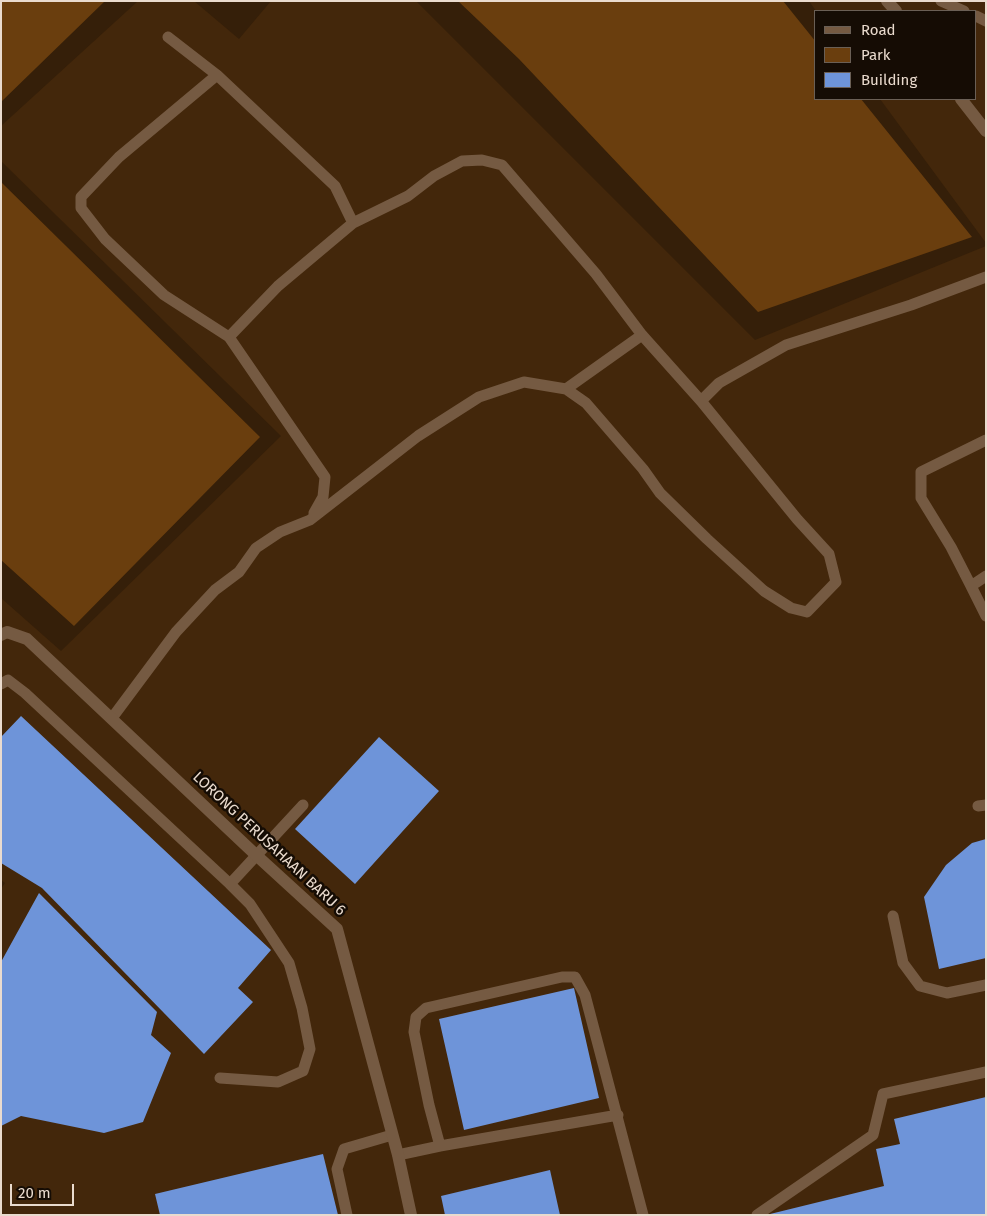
<!DOCTYPE html>
<html>
<head>
<meta charset="utf-8">
<style>
  body { margin:0 }
  #map { position:relative; width:987px; height:1216px; overflow:hidden; background:#351f09; font-family:"Fira Sans",sans-serif }
  canvas { display:block }
  .frame { position:absolute; inset:0; border:2px solid #eadbce; pointer-events:none }
  .legend { position:absolute; left:814px; top:10px; width:162px; height:90px; box-sizing:border-box; background:#150c04; border:1px solid #6a5f55; margin:0; padding:6px 9px; list-style:none; font-size:15px; color:#eadbce }
  .legend li { display:flex; align-items:center; gap:10px; height:25px }
  .legend b { width:25px; border:1px solid #6a5f55 }
  .scale { position:absolute; left:10px; top:1184px; width:64px; height:22px; box-sizing:border-box; border:2px solid #eadbce; border-top:0; padding-left:6px; font-size:15px; line-height:18px; white-space:nowrap; color:#eadbce; -webkit-text-stroke:4px #150c04; paint-order:stroke }
</style>
</head>
<body>
<div id="map">
<canvas width="987" height="1216"></canvas>
<div class="frame"></div>
<ul class="legend">
<li><b style="height:6px;background:#755a42"></b>Road</li>
<li><b style="height:14px;background:#6a3e0e"></b>Park</li>
<li><b style="height:14px;background:#6e94d9"></b>Building</li>
</ul>
<div class="scale">20 m</div>
</div>
<script>
const g = document.querySelector('canvas').getContext('2d');
g.lineJoin = 'round';
function paint(path, color) { g.fillStyle = color; g.fill(path, 'evenodd'); }
const shape = rows => new Path2D(rows.map(r => 'M' + r).join(''));
function strokePath(path, color, width, dash) { g.strokeStyle = color; g.lineWidth = width; g.lineCap = dash ? 'butt' : 'round'; g.setLineDash(dash || []); g.stroke(path); }
function drawText(font, color, halo, rows, align = 'center') {
  g.font = font + ' "Fira Sans",sans-serif'; g.lineWidth = 5; g.setLineDash([]); g.textBaseline = 'middle'; g.strokeStyle = halo; g.fillStyle = color; for (const [text, x, y, turn = 0] of rows) {
    g.save(); g.translate(x, y); g.rotate((+turn || 0) * Math.PI / 180); g.textAlign = isNaN(turn) ? turn : align; if (halo) g.strokeText(text, 0, 0); g.fillText(text, 0, 0); g.restore();
  }
}
const built = shape([
  [138,1,194,1,239,39,271,1,416,1,755,340,986,246,986,1215,1,1215,1,889,5,883,1,880,1,598,61,651,281,436,1,161,1,126],
  [809,1,986,1,986,243,880,99,976,99,976,11,816,11]
]);
const green = shape([
  [1,1,105,1,1,102],
  [458,1,783,1,816,42,816,99,861,99,972,237,758,312,519,59],
  [1,182,260,437,74,626,1,560]
]);
const building = shape([
  [21,716,271,950,238,988,253,1002,204,1054,42,888,1,863,1,737],
  [379,737,439,791,355,884,295,829],
  [986,839,986,958,939,969,924,897,946,865,972,843],
  [39,893,157,1012,151,1035,171,1053,143,1122,104,1133,21,1116,1,1126,1,962],
  [574,988,599,1098,464,1130,439,1019],
  [986,1097,986,1215,766,1215,884,1186,876,1149,900,1144,894,1119],
  [323,1154,338,1215,160,1215,155,1194],
  [550,1170,560,1215,445,1215,441,1196]
]);
const service = shape([
  [941,1,964,11],
  [976,16,986,21],
  [168,37,217,75,335,186,353,223],
  [217,75,119,157,81,197,81,208,105,239,164,295,229,337,278,286,353,223,408,196,434,176,462,161,482,160,502,165,596,274,642,335,701,401,797,519,829,554,836,582,807,612,791,608,764,591,707,539,660,493,643,469,586,403,566,389],
  [229,337,325,477,323,497,314,513],
  [701,401,719,383,786,345,911,305,986,277],
  [986,440,921,472,921,498,951,547,971,586,986,576],
  [971,586,986,616],
  [1,684,8,680,25,693,230,884,303,805],
  [112,718,176,632,215,590,239,572,256,548,280,532,310,520,418,436,479,397,524,382,566,389,642,335],
  [978,806,986,805],
  [893,916,903,963,920,986,947,993,986,985],
  [220,1078,278,1082,303,1071,310,1049,302,1008,289,963,250,904,230,884],
  [440,1146,618,1115],
  [398,1155,440,1146,429,1105,414,1032,416,1017,426,1008,562,977,575,977,585,995,643,1215],
  [347,1215,337,1169,344,1149,392,1135],
  [757,1215,873,1135,883,1094,986,1072]
]);
const minor = shape([
  [887,1,896,11],
  [961,99,986,131],
  [1,635,7,632,27,639,256,855,337,929,398,1155,411,1215]
]);
const streetNames = [
  ["LORONG PERUSAHAAN BARU 6",269,844,43]
];
paint(built, '#43270b');
paint(green, '#6a3e0e');
paint(building, '#6e94d9');
strokePath(service, '#755a42', 11);
strokePath(minor, '#755a42', 12);
drawText('15px', '#eadbce', '#150c04', streetNames);
</script>
</body>
</html>
